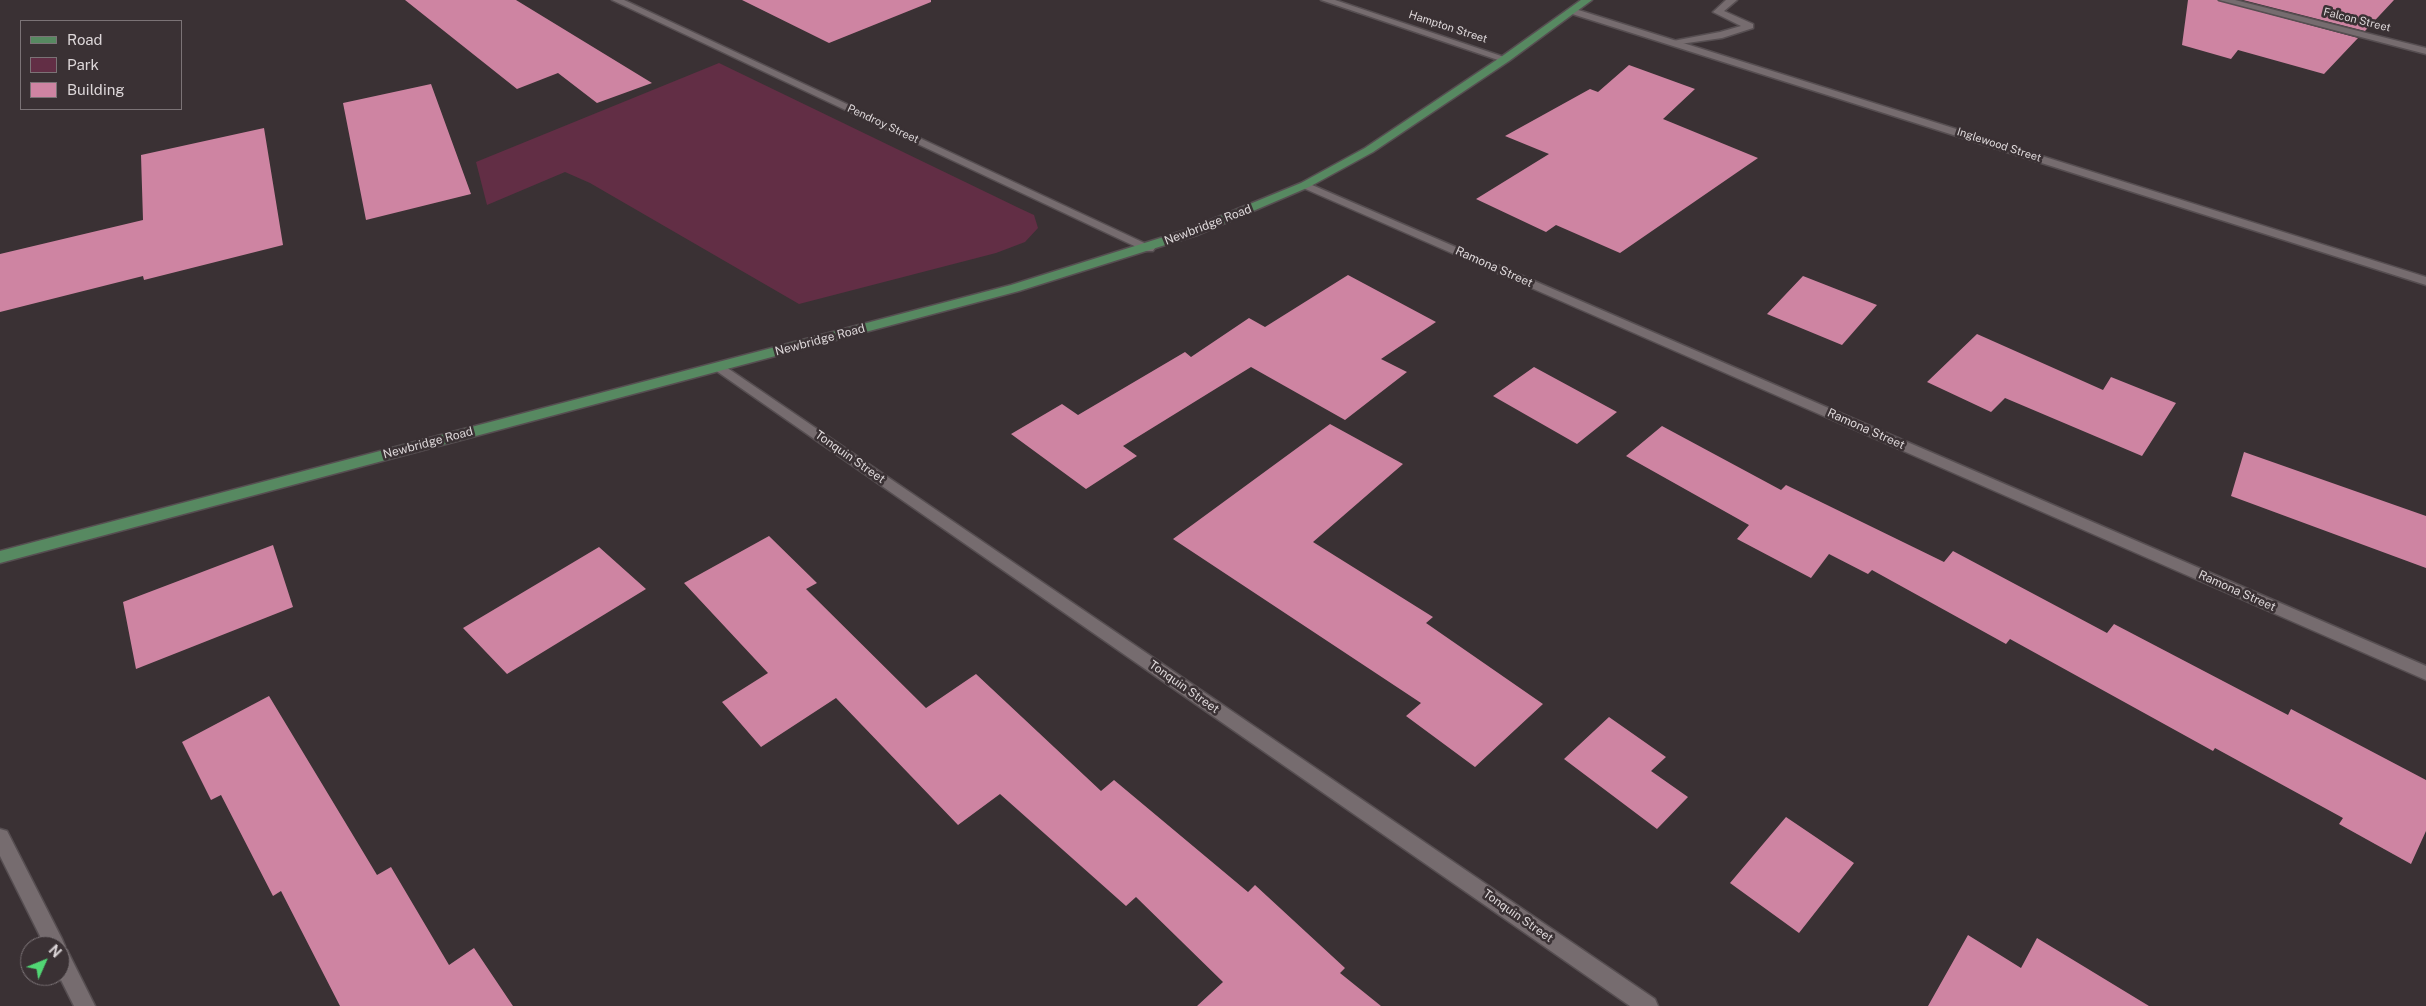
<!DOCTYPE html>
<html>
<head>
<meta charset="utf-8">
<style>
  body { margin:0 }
  #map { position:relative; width:2426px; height:1006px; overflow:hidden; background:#3a3134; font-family:"Public Sans",sans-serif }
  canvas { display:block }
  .legend { position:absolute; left:20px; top:20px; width:162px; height:90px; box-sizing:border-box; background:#3a3134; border:1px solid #7b7376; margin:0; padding:6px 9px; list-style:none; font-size:15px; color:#ddd7d9 }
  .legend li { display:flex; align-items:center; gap:10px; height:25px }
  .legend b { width:25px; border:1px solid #7b7376 }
  .north { position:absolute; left:20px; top:936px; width:50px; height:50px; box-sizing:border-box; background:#3a3134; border:1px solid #7b7376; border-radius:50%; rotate:46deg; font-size:14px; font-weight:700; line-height:20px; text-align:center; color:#ddd7d9 }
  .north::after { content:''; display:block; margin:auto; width:18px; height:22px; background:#51d674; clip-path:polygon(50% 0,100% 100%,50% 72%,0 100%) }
</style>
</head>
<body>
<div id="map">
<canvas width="2426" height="1006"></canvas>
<ul class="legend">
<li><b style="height:6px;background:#578961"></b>Road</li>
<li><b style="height:14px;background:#622e45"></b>Park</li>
<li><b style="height:14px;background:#ce84a2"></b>Building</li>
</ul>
<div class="north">N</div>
</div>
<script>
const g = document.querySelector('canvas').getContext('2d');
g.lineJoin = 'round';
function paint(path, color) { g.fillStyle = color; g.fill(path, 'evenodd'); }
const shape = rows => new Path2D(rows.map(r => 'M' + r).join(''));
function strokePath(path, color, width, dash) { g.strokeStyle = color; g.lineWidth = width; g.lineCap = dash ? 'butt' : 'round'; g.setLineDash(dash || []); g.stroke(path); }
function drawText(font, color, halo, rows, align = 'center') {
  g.font = font + ' "Public Sans",sans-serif'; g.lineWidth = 5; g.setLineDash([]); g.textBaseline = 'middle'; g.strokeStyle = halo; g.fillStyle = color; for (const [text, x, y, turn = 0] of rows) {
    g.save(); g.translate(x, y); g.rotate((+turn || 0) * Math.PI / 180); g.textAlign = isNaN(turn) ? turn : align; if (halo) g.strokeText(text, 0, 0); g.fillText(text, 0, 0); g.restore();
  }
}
const green = shape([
  [719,63,1021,209,1034,215,1038,228,1025,242,996,253,799,304,590,183,565,172,487,205,476,162]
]);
const building = shape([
  [405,0,516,0,652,83,597,103,558,73,517,89],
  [742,0,931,0,931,2,829,43],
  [2188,0,2217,0,2358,38,2324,74,2238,50,2231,59,2182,45],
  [2243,0,2394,0,2365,31],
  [1629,65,1695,89,1663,119,1758,158,1620,253,1556,225,1546,232,1476,199,1549,154,1505,136,1590,89,1598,92],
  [431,84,471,194,366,220,343,103],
  [264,128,283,245,144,280,143,276,0,312,0,254,143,220,141,155],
  [1348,275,1436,322,1381,359,1407,372,1345,420,1251,367,1123,446,1137,456,1086,489,1011,434,1062,404,1078,415,1185,352,1191,357,1249,318,1265,327],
  [1803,276,1877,305,1842,345,1767,314],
  [1977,334,2103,390,2111,377,2176,403,2142,456,2005,398,1991,412,1927,382],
  [1534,367,1617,412,1577,444,1493,396],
  [1330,424,1403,464,1313,542,1433,617,1426,623,1543,704,1475,767,1406,716,1421,703,1173,539],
  [1662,426,1781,490,1786,485,1944,562,1953,551,2107,633,2114,624,2288,715,2291,709,2426,780,2426,831,2411,864,2339,824,2343,818,2215,748,2213,751,2010,639,2006,644,1872,570,1868,574,1829,554,1811,578,1737,539,1749,525,1626,456],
  [2244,452,2426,516,2426,568,2231,496],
  [769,536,817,583,806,589,926,708,976,674,1101,791,1114,780,1248,892,1255,885,1345,968,1340,973,1381,1006,1197,1006,1223,982,1136,897,1126,906,1000,794,958,825,836,698,761,747,722,702,768,673,684,583],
  [273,545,293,607,136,669,123,602],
  [599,547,646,589,507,674,463,628],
  [269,696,377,875,391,867,449,965,474,948,513,1006,340,1006,281,891,273,896,221,795,211,800,182,742],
  [1609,717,1666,757,1651,771,1688,797,1657,829,1564,759],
  [1786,817,1854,863,1799,933,1730,883],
  [1968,935,2021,968,2037,938,2149,1006,1928,1006]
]);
const service = shape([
  [1726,0,1737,0,1724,11,1753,24,1753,28,1722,38,1673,45,1673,41,1720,32,1741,26,1713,12,1726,0]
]);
const minor = shape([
  [612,0,624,0,1155,248,1153,251,1145,251,612,0],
  [1321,0,1335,0,1510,59,1501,61,1321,0],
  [2219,0,2235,0,2426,48,2426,54,2219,0],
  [1572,8,2426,277,2426,285,1569,13,1567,11,1572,8],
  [1305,182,2426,666,2426,680,1301,187,1299,185,1305,182],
  [720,363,1655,999,1658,1006,1630,1006,715,370,713,367,720,363],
  [0,829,7,831,62,939,65,946,64,949,67,950,95,1006,74,1006,59,976,60,946,45,946,0,856,0,829]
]);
const primary = shape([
  [1581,0,1592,0,1509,61,1373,152,1309,187,1197,235,1019,291,0,563,0,551,1011,285,1189,229,1301,183,1365,148,1501,57,1581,0]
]);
const farStreetnames = [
  ["Falcon Street",2357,20,14],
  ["Hampton Street",1448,27,18],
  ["Pendroy Street",883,124,25],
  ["Inglewood Street",1999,145,18]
];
const streetNames = [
  ["Newbridge Road",1208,225,-21],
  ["Ramona Street",1494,267,24],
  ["Newbridge Road",820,340,-15],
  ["Ramona Street",1866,429,24],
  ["Newbridge Road",428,443,-15],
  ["Tonquin Street",850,457,35],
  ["Ramona Street",2237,591,24],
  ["Tonquin Street",1184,687,35],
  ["Tonquin Street",1518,916,35]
];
paint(green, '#622e45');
paint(building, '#ce84a2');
strokePath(service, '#564e51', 3);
strokePath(minor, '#564e51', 3);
strokePath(primary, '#564e51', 3);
paint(service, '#766c6f');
paint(minor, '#766c6f');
paint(primary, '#578961');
drawText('11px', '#ddd7d9', '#3a3134', farStreetnames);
drawText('12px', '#ddd7d9', '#3a3134', streetNames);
</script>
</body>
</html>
